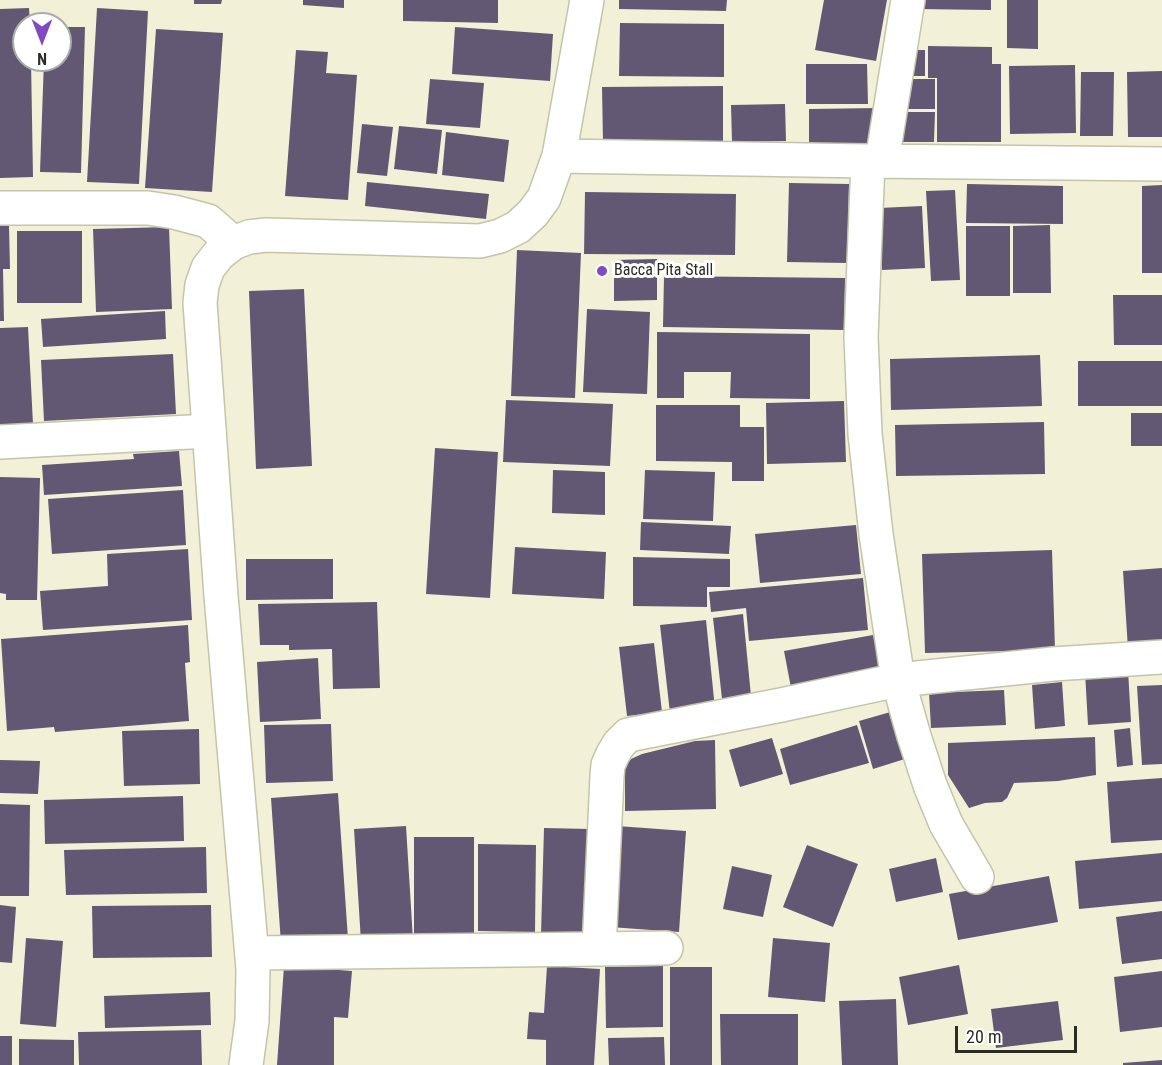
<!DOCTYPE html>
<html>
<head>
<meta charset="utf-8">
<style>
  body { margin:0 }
  #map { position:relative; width:1162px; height:1065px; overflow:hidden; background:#f2f1d7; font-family:"Roboto Condensed",sans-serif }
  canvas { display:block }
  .north { position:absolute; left:12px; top:12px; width:60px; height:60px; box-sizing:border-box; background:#fff; border:2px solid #ababa7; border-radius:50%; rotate:180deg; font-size:16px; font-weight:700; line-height:24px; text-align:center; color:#2c2c23 }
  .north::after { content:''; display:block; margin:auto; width:21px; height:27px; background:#814ac1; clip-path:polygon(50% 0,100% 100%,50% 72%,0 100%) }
  .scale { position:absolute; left:955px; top:1026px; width:122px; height:27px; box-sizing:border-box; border:3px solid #2c2c23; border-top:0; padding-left:8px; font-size:18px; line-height:21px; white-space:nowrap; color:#2c2c23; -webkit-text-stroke:4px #fff; paint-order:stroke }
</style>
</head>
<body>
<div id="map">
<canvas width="1162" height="1065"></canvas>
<div class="north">N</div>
<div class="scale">20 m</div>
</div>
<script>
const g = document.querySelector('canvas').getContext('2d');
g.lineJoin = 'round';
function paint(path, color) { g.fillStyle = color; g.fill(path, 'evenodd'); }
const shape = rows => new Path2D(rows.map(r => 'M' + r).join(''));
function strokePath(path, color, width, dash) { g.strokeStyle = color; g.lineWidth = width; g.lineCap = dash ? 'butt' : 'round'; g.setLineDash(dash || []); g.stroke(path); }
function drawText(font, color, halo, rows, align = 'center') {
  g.font = font + ' "Roboto Condensed",sans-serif'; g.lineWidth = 6; g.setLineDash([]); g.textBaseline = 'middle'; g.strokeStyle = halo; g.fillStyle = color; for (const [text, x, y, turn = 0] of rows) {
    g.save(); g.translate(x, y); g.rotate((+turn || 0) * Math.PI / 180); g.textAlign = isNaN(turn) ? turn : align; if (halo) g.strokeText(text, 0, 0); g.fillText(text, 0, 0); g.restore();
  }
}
const building = shape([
  [194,0,222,0,221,4,194,4],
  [303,0,344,0,344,8,303,5],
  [403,0,498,0,498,23,403,21],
  [619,0,727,0,726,11,619,9],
  [824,0,887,0,876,61,815,50],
  [916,0,991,0,991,10,916,9],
  [1007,0,1038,0,1038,49,1007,48],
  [29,8,30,24,24,24,24,60,31,60,33,177,0,178,0,9],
  [97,8,148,11,139,184,87,182],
  [620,23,724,24,724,77,619,76],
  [60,27,85,27,81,173,40,172,44,60,60,60],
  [455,27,553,34,550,81,452,74],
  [156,29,223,33,212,192,145,188],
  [928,46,992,47,992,64,1001,64,1001,142,937,142,937,78,928,78],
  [296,50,328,52,326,73,357,75,348,200,285,196],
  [902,50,925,50,925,76,902,76],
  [806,64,867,64,868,104,806,104],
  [1075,65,1076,133,1010,134,1009,66],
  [1162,71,1162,137,1128,137,1127,72],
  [1081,72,1114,72,1113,136,1080,136],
  [430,79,484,83,480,128,426,124],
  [902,79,935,79,935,109,902,109],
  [723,86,723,142,603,143,602,87],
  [785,104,786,141,732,142,731,105],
  [879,108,879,144,809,145,809,109],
  [902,112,935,112,934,142,902,142],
  [362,124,393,127,387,176,357,173],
  [399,126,442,130,437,174,394,169],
  [446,132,509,140,504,182,442,175],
  [367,182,489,194,486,219,365,206],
  [789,183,849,184,847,263,787,262],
  [967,184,1063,186,1063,224,966,223],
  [1162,185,1162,273,1142,273,1142,186],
  [955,190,960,280,931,281,926,191],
  [585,192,736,194,735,255,584,254],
  [922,206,925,268,882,270,879,208],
  [1050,225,1051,293,1013,293,1013,226],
  [0,226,9,226,10,269,3,269,4,321,0,321],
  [966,226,1010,226,1010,296,966,296],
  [169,227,172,309,96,312,93,229],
  [17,231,82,231,82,303,17,303],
  [517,250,581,253,575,398,511,396],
  [657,259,657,300,614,301,614,260],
  [664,276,845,278,844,330,663,327],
  [304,289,312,466,256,469,249,291],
  [1113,295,1162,295,1162,345,1114,345],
  [587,309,650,312,647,394,583,392],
  [165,311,166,339,43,347,41,319],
  [28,327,33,424,0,426,0,328],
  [657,332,810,334,810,399,730,398,731,372,684,372,684,398,657,398],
  [173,354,176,414,44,421,41,360],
  [1040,355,1042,406,891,410,890,359],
  [1078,361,1162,361,1162,406,1078,406],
  [506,400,613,404,610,466,503,462],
  [844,401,846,462,767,464,766,403],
  [656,405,740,405,740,427,764,427,764,481,732,481,732,462,656,461],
  [1131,413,1162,413,1162,446,1131,446],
  [1044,422,1045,474,896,476,895,425],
  [435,448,498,452,490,598,426,594],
  [179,451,182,486,44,495,42,465,134,459,133,454],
  [553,470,605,472,605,515,552,513],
  [645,470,715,472,713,521,643,519],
  [0,477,40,478,37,600,6,600,6,594,0,593],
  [183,490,186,545,52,554,48,499],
  [641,522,731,526,729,554,640,550],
  [856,525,861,574,760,583,755,534],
  [515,547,606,552,604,599,512,594],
  [188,549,192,620,43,630,40,591,108,586,107,554],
  [1052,550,1055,650,925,653,922,554],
  [633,557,730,559,730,587,707,587,707,607,633,606],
  [246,559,333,559,333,599,246,600],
  [1162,568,1162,646,1128,649,1123,571],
  [863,578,868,630,749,641,746,608,711,612,709,592],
  [377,602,380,688,333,689,332,649,289,650,289,645,260,645,258,604],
  [743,614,751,696,722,699,713,618],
  [706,620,715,709,670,713,660,625],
  [188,625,190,662,185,663,189,721,55,732,54,727,7,731,1,639],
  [873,635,882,675,792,693,784,651],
  [654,643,662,712,627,716,619,647],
  [318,658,321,719,260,722,257,662],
  [1128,670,1131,722,1088,725,1085,672],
  [1062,682,1065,726,1035,729,1032,685],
  [1162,685,1162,764,1142,765,1137,686],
  [1004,690,1006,725,931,728,929,693],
  [894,711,908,758,873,769,859,721],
  [331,724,333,781,266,783,264,725],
  [857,725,869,763,790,785,780,749],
  [1130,728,1133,765,1117,767,1114,730],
  [199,729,200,784,124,786,122,731],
  [1095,737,1096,775,1058,781,1014,783,1007,798,1002,802,985,803,969,808,948,775,948,743],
  [772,738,783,774,740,787,729,750],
  [715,740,716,809,625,811,625,766,631,759,642,754,695,741],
  [0,760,40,761,38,794,0,793],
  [1162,778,1162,840,1111,843,1107,782],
  [338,793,348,939,281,944,271,798],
  [183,796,184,841,45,844,44,800],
  [0,804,30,805,29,896,0,896],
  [406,826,413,940,361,942,354,829],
  [617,826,686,831,679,932,610,927],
  [544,828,590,829,587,936,541,934],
  [414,837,474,837,474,939,414,939],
  [478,844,536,845,535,932,478,931],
  [807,845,858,864,833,927,783,907],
  [206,847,207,893,66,895,64,850],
  [1162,853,1162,901,1079,909,1075,861],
  [936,858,943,892,896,902,889,869],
  [732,866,772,875,763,917,723,909],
  [1049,876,1058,922,958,940,949,894],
  [0,905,16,907,12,963,0,962],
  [211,905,212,957,93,958,92,906],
  [1162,911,1162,959,1122,964,1116,917],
  [26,938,63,941,56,1027,20,1024],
  [773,938,830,943,825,1002,768,997],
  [959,965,968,1014,908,1025,899,977],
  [284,966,352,971,348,1018,334,1017,334,1065,277,1065],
  [547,966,600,969,594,1065,546,1065,546,1040,527,1039,529,1012,544,1013],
  [663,966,663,1027,606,1028,605,967],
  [670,967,712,967,712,1065,670,1065],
  [1162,971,1162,1027,1120,1032,1114,977],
  [210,992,211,1025,105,1028,104,996],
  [896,999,898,1065,842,1065,839,1001],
  [1058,1001,1063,1040,996,1048,991,1009],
  [720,1014,798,1014,798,1065,721,1065],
  [201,1030,202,1065,79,1065,78,1032],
  [0,1036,12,1036,12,1065,0,1065],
  [664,1037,665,1065,609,1065,608,1038],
  [19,1039,74,1040,74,1065,19,1065],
  [1162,1060,1162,1065,1123,1065,1123,1063]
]);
const minor = shape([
  [559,156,868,161,1162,164],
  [868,161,861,337,865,434,876,534,898,680,914,736,930,785,946,824,977,877],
  [882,161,908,0],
  [0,208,148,208,174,212,208,221,233,243],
  [0,442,209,431],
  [599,949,666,948],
  [252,953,599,949,607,776,608,765,613,754,619,744,628,735,781,705,898,680,1053,664,1162,657]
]);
const tertiary = shape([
  [246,1065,252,1021,253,969,221,596,200,303,202,285,208,268,219,254,233,243,249,237,266,235,480,241,500,236,518,227,533,213,544,198,559,156,587,0]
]);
const markers = [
  [602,271,6,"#814ac1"]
];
const poiNames = [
  ["Bacca Pita Stall",614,271]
];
paint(building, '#625874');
strokePath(minor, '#c4c4ab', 36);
strokePath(tertiary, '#c4c4ab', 36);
strokePath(minor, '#fff', 33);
strokePath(tertiary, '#fff', 33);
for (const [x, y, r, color] of markers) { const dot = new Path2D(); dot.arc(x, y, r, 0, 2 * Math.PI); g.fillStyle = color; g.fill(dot); strokePath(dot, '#fff', 2); }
drawText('16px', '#2c2c23', '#fff', poiNames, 'left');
</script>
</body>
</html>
